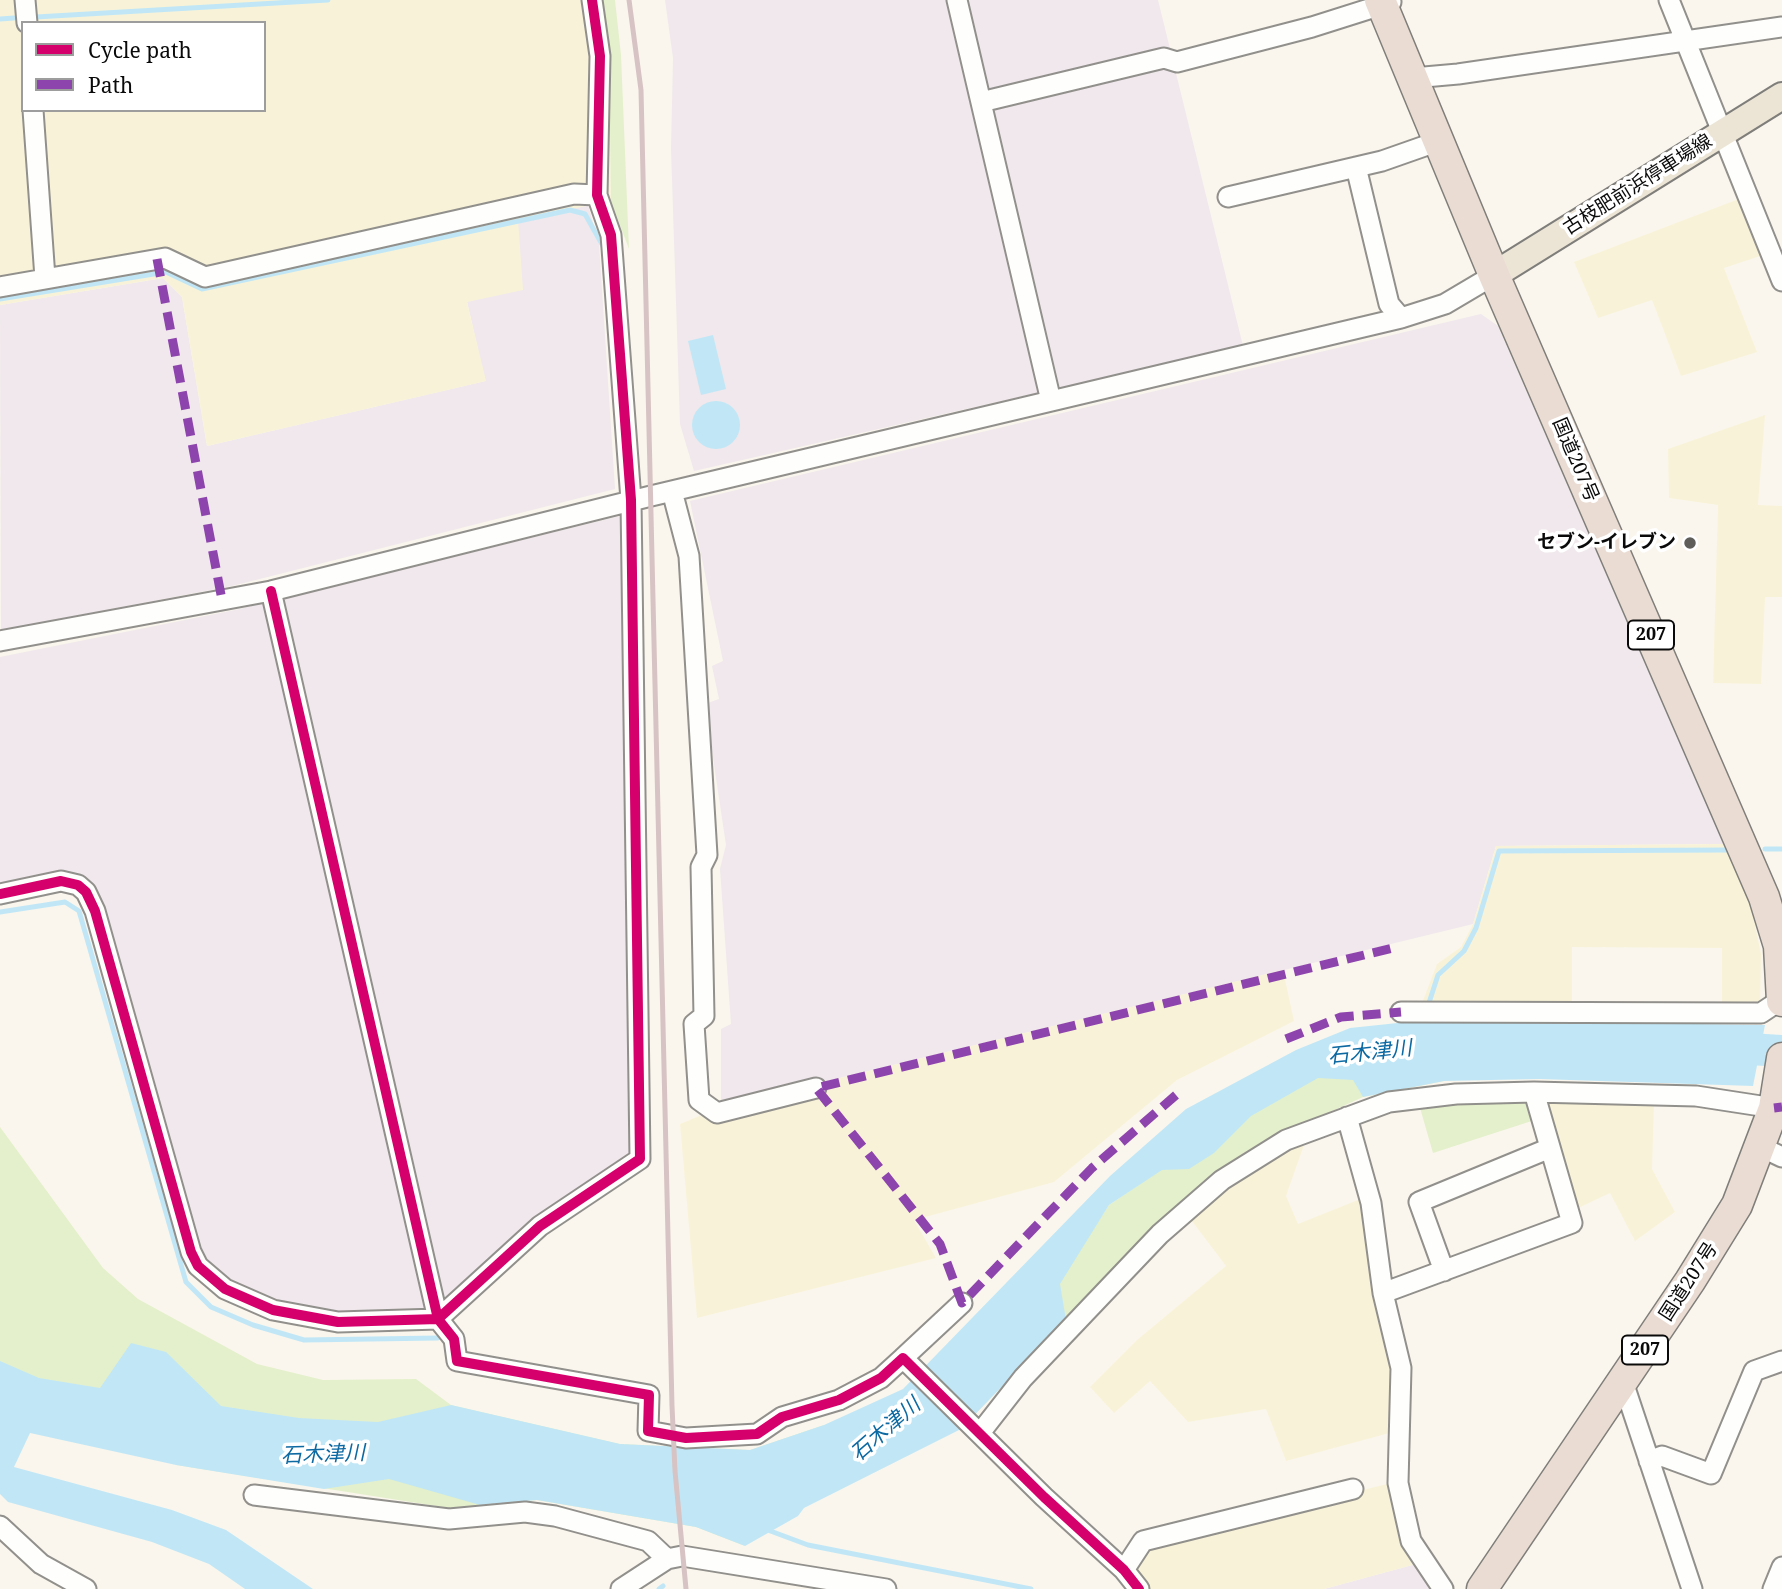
<!DOCTYPE html>
<html>
<head>
<meta charset="utf-8">
<style>
  body { margin:0 }
  #map { position:relative; width:1782px; height:1589px; overflow:hidden; background:#faf6ed; font-family:"Noto Serif",serif }
  canvas { display:block }
  .legend { position:absolute; left:21px; top:21px; width:245px; height:91px; box-sizing:border-box; background:#fff; border:2px solid #9d9d9d; margin:0; padding:9px 12px; list-style:none; font-size:21px; color:#0a0a0a }
  .legend li { display:flex; align-items:center; gap:14px; height:35px }
  .legend b { width:35px; border:2px solid #9d9d9d }
</style>
</head>
<body>
<div id="map">
<canvas width="1782" height="1589"></canvas>
<ul class="legend">
<li><b style="height:9px;background:#d6006c"></b>Cycle path</li>
<li><b style="height:9px;background:#8e44ad"></b>Path</li>
</ul>
</div>
<script>
const g = document.querySelector('canvas').getContext('2d');
g.lineJoin = 'round';
function paint(path, color) { g.fillStyle = color; g.fill(path, 'evenodd'); }
const shape = rows => new Path2D(rows.map(r => 'M' + r).join(''));
function strokePath(path, color, width, dash) { g.strokeStyle = color; g.lineWidth = width; g.lineCap = dash ? 'butt' : 'round'; g.setLineDash(dash || []); g.stroke(path); }
function drawText(font, color, halo, rows, align = 'center') {
  g.font = font + ' "Noto Serif","Noto Sans JP",serif'; g.lineWidth = 7; g.setLineDash([]); g.textBaseline = 'middle'; g.strokeStyle = halo; g.fillStyle = color; for (const [text, x, y, turn = 0] of rows) {
    g.save(); g.translate(x, y); g.rotate((+turn || 0) * Math.PI / 180); g.textAlign = isNaN(turn) ? turn : align; if (halo) g.strokeText(text, 0, 0); g.fillText(text, 0, 0); g.restore();
  }
}
const industrial = shape([
  [665,0,1158,0,1243,346,694,471,680,424,671,149,673,58],
  [588,205,599,244,615,489,232,586,1,630,0,305,163,278,182,297,207,446,485,381,467,302,518,220],
  [1481,314,1498,326,1724,844,1496,846,1473,924,721,1107,721,1029,731,1024,720,869,726,845,705,704,719,699,712,666,723,661,690,501],
  [624,515,633,1159,438,1312,339,1318,271,1303,218,1278,199,1254,89,886,0,888,0,657,235,610],
  [1416,1564,1435,1589,1324,1589]
]);
const farmland = shape([
  [0,0,601,0,609,56,611,201,518,220,523,290,467,302,486,381,207,446,182,297,163,278,0,305],
  [23,23,264,23,264,110,23,110],
  [1744,197,1769,253,1724,268,1757,352,1681,376,1652,300,1598,318,1574,262],
  [1765,415,1758,505,1782,506,1782,597,1765,597,1761,684,1713,683,1718,505,1669,498,1668,449],
  [1724,844,1751,906,1761,954,1760,1006,1722,1011,1722,948,1572,947,1572,1010,1422,1003,1437,964,1461,947,1473,924,1496,846],
  [1283,970,1294,1021,1177,1080,1054,1182,914,1220,936,1258,697,1318,680,1124,721,1107],
  [1544,1098,1654,1104,1652,1169,1675,1212,1635,1241,1610,1193,1576,1209],
  [1310,1128,1286,1196,1298,1224,1363,1198,1397,1366,1393,1432,1286,1461,1266,1409,1188,1422,1150,1381,1114,1413,1090,1387,1137,1340,1226,1266,1182,1208],
  [1387,1484,1416,1564,1324,1589,1133,1589,1123,1578,1148,1543]
]);
const green = shape([
  [601,0,615,0,621,55,629,249,611,201,609,56],
  [1302,1074,1444,1081,1363,1097,1286,1132,1231,1163,1164,1217,961,1429,1109,1205],
  [1544,1098,1547,1116,1433,1153,1418,1101],
  [0,1127,103,1268,138,1299,257,1364,323,1380,416,1379,451,1405,620,1444,750,1450,824,1425,747,1482,389,1439,0,1384],
  [176,1465,449,1476,696,1513,745,1546,696,1527,537,1500,449,1508]
]);
const water = shape([
  [713,335,726,389,701,395,688,341],
  '692 425a24 24 0 1 1 48 0a24 24 0 1 1-48 0Z',
  [1426,1020,1765,1025,1753,1086,1539,1079,1444,1081,1363,1097,1353,1080,1318,1078,1251,1116,1214,1153,1189,1169,1162,1170,1109,1205,1060,1284,1066,1320,961,1429,804,1508,798,1516,745,1546,696,1527,537,1500,480,1505,389,1479,324,1489,176,1465,30,1433,14,1467,172,1510,226,1530,313,1589,245,1589,209,1564,152,1542,8,1502,0,1494,0,1361,39,1378,100,1388,131,1343,166,1352,221,1406,299,1418,378,1422,451,1405,620,1444,750,1450,824,1425,903,1389,1110,1176,1186,1109,1296,1050,1350,1028]
]);
const stream = shape([
  [36,17,328,0],
  [0,19,14,18],
  [0,299,166,272,202,289,570,210,585,214,603,246],
  [1765,849,1782,849],
  [0,912,65,902,79,911,186,1282,211,1307,253,1325,304,1340,438,1338],
  [1427,1009,1438,975,1464,951,1476,928,1499,851,1730,850],
  [765,1529,808,1545,1031,1589],
  [659,1589,663,1586]
]);
const river = shape([
  [1717,1047,1782,1051]
]);
const minor = shape([
  [25,0,27,23],
  [957,0,1051,401],
  [1669,0,1782,281],
  [1413,78,1458,74,1782,27],
  [981,102,1164,58,1177,62,1312,27,1391,2],
  [33,110,45,278],
  [1356,167,1389,304,1401,318],
  [1228,197,1382,161,1439,141],
  [0,287,165,258,205,277,574,194,597,195],
  [672,491,689,556,707,855,701,867,704,1016,694,1024,699,1100,717,1113,816,1088],
  [271,591,438,1319,454,1339,457,1361,649,1395,648,1431,686,1438,757,1434,782,1417,839,1400,881,1378,903,1358,1044,1497,1124,1570,1139,1589],
  [0,641,271,591,651,496,1401,318,1445,304,1494,275],
  [0,894,61,881,78,885,86,892,95,911,191,1252,198,1266,225,1289,273,1310,338,1322,438,1319,540,1226,640,1159,631,500,611,235,597,195,600,56,592,0],
  [1401,1012,1761,1013,1782,999],
  [1347,1117,1371,1203,1383,1293,1401,1368,1398,1483,1411,1541,1443,1589],
  [1761,1147,1782,1157],
  [1444,1271,1419,1202,1550,1148],
  [1383,1293,1572,1223,1534,1092],
  [903,1358,962,1303],
  [1623,1382,1692,1589],
  [980,1433,1023,1378,1160,1234,1222,1180,1286,1140,1389,1102,1456,1094,1534,1092,1696,1096,1774,1108],
  [1649,1461,1662,1456,1711,1474,1754,1371,1782,1361],
  [254,1495,449,1519,525,1512,555,1516,648,1541,667,1559],
  [0,1526,41,1564,86,1589],
  [1124,1570,1143,1541,1353,1489],
  [621,1589,667,1559,682,1556,886,1589],
  [1773,1589,1782,1567]
]);
const major = shape([
  [1494,275,1782,96]
]);
const highway = shape([
  [1380,0,1494,275,1764,897,1779,946,1782,1001],
  [1482,1589,1690,1281,1737,1205,1774,1108,1782,1058]
]);
const rail = shape([
  [629,0,641,90,672,1406,675,1471,686,1589]
]);
const quiet = shape([
  [157,259,222,600],
  [1286,1039,1341,1017,1401,1012],
  [1176,1095,1092,1168,962,1303,940,1244,816,1088,1393,948],
  [1774,1108,1782,1107]
]);
const cycleway = shape([
  [271,591,438,1319,454,1339,457,1361,649,1395,648,1431,686,1438,757,1434,782,1417,839,1400,881,1378,903,1358,1044,1497,1124,1570,1139,1589],
  [0,894,61,881,78,885,86,892,95,911,191,1252,198,1266,225,1289,273,1310,338,1322,438,1319,540,1226,640,1159,631,500,611,235,597,195,600,56,592,0]
]);
const markers = [
  [1690,543,7,"#5e5d59"]
];
const shields = [
  [1651,635,46],
  [1645,1350,46]
];
const shieldNames = [
  ["207",1651,635],
  ["207",1645,1350]
];
const streetNames = [
  ["古枝肥前浜停車場線",1638,185,-32],
  ["国道207号",1575,460,67],
  ["国道207号",1689,1282,-57]
];
const poiNames = [
  ["セブン-イレブン",1676,543]
];
const waterNames = [
  ["石木津川",1370,1053,-6],
  ["石木津川",886,1430,-41],
  ["石木津川",323,1455,-2]
];
paint(industrial, '#f0e8ec');
paint(farmland, '#f8f3d8');
paint(green, '#e4f0cb');
paint(water, '#c1e7f6');
strokePath(stream, '#c1e7f6', 5);
strokePath(river, '#c1e7f6', 32);
strokePath(minor, '#92908c', 23);
strokePath(major, '#7f7e7a', 30);
strokePath(highway, '#7f7e7a', 33);
strokePath(minor, '#fefefc', 19);
strokePath(major, '#ece5d6', 26);
strokePath(highway, '#eadcd2', 30);
strokePath(rail, '#d7c3c3', 5);
strokePath(quiet, '#8e44ad', 9, [18, 9]);
strokePath(cycleway, '#d6006c', 10);
for (const [x, y, r, color] of markers) { const dot = new Path2D(); dot.arc(x, y, r, 0, 2 * Math.PI); g.fillStyle = color; g.fill(dot); strokePath(dot, '#fff', 2.5); }
for (const [x, y, w] of shields) { const box = new Path2D(); box.roundRect(x - w / 2, y - 14.5, w, 29, 5); g.fillStyle = '#fff'; g.fill(box); strokePath(box, '#0a0a0a', 2); }
drawText('bold 18px', '#0a0a0a', null, shieldNames);
drawText('19px', '#0a0a0a', '#fff', streetNames);
drawText('bold 19px', '#0a0a0a', '#fff', poiNames, 'right');
drawText('italic 21px', '#0d69a2', '#fff', waterNames);
</script>
</body>
</html>
